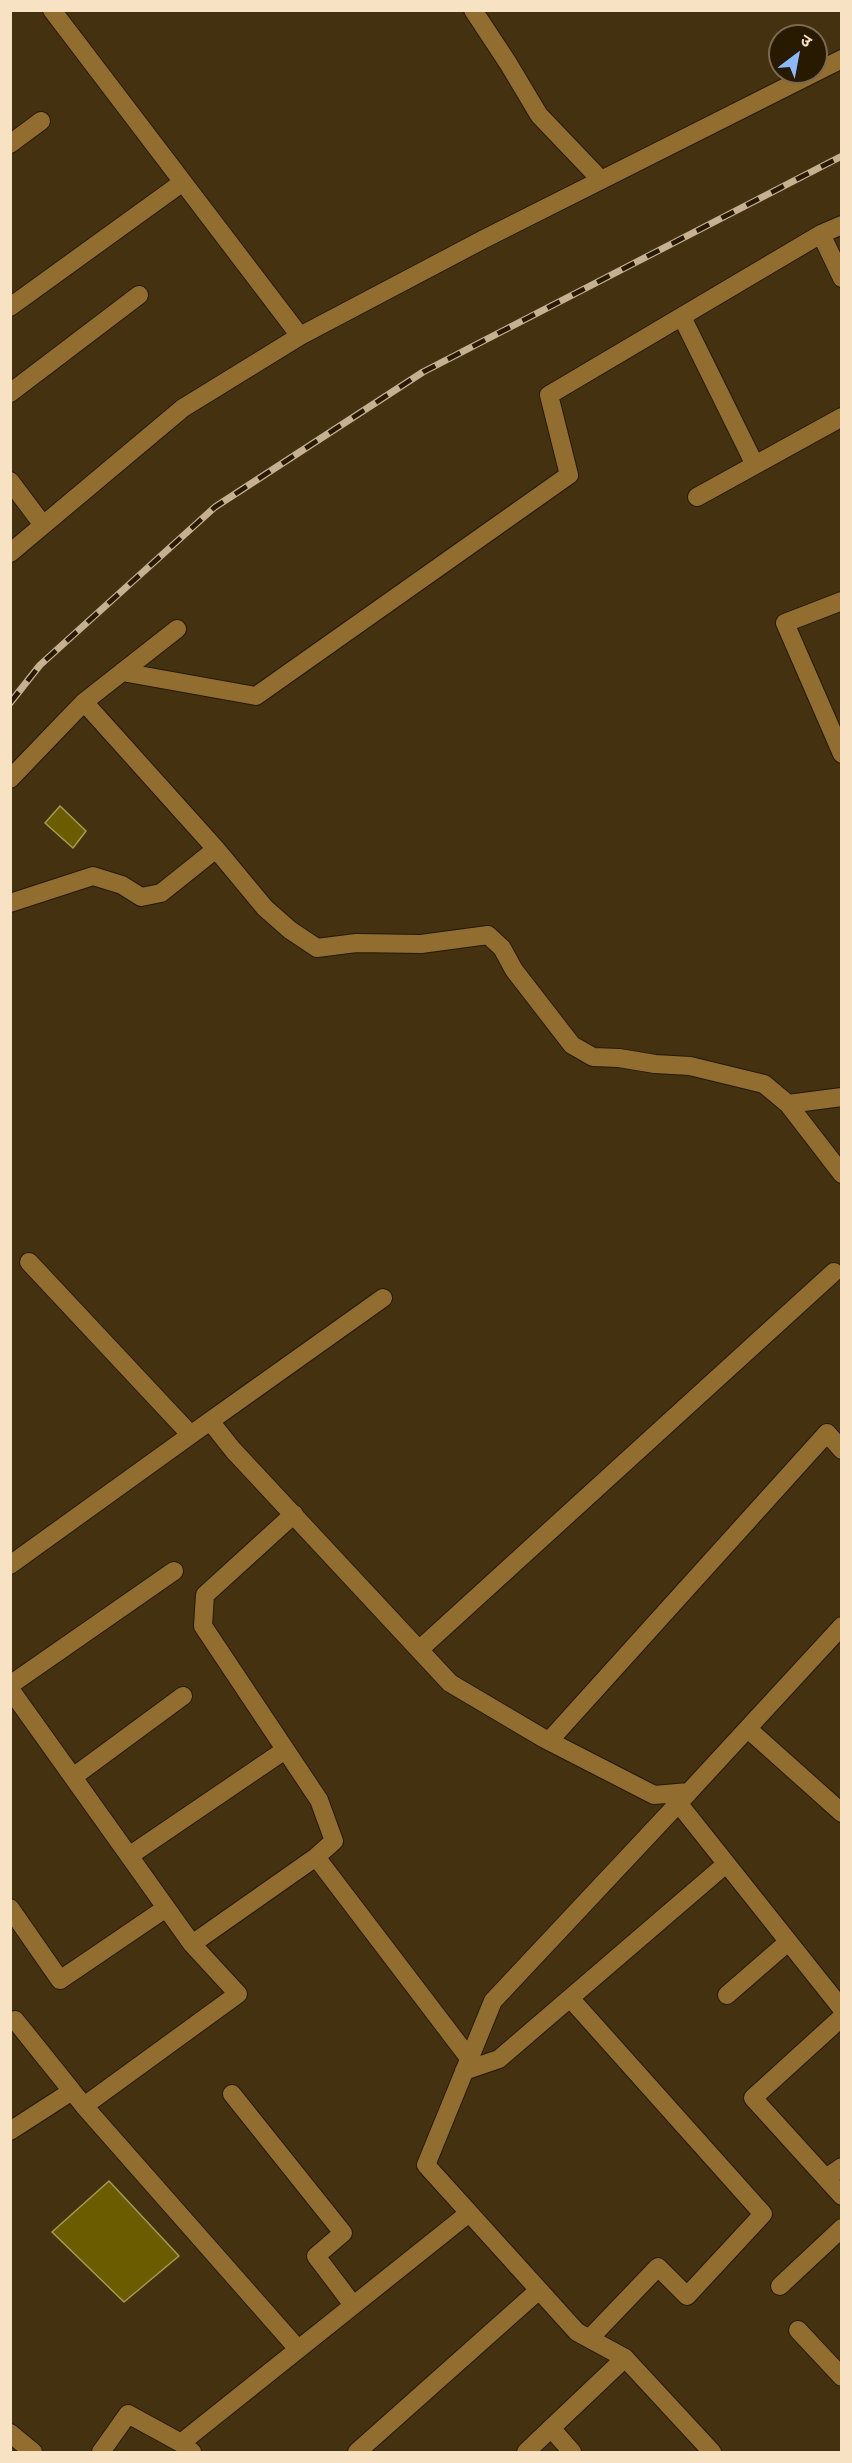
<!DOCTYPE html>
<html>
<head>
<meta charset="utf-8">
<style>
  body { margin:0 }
  #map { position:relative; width:852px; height:2463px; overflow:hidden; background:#443110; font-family:Commissioner,"Noto Sans Devanagari",sans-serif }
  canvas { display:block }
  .frame { position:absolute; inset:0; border:12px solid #f7e2c4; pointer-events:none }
  .north { position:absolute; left:768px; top:24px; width:60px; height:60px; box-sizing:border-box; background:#281901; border:2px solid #7b694f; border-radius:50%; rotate:32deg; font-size:16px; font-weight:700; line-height:24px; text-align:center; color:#f7e2c4 }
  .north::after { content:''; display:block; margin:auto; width:21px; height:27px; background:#8cb9fc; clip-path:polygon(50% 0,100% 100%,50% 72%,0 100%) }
</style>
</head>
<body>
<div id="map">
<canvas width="852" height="2463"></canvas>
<div class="frame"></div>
<div class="north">उ</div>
</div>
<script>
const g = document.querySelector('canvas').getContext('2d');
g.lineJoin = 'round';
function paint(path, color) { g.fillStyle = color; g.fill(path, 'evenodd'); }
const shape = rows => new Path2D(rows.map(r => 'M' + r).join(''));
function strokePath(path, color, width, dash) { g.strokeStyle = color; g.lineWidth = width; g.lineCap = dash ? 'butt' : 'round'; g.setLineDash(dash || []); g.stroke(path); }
const building = shape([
  [60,806,86,831,73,848,45,823,60,806],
  [109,2181,179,2256,124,2302,52,2232,109,2181]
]);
const minor = shape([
  [52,10,300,336],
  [473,10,508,63,539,115,601,180],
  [816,72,842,59],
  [10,144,41,121],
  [821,234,842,278],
  [10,307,183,182],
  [682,317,755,465],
  [10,393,139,295],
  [10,481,43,525],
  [697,497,842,417],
  [10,553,183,408,300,336,484,239,816,72],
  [842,601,785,623,842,754],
  [122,672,256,696,569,475,549,395,821,234,842,225],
  [84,702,216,849],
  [10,779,84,702,177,629],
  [10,903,93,876,122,885,141,897,161,893,216,849,265,908,290,930,317,948,356,943,421,944,488,935,502,948,514,970,572,1045,593,1057,619,1058,655,1064,690,1066,764,1084,788,1104,842,1174],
  [788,1104,842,1097],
  [29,1262,190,1434],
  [210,1421,383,1298],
  [10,1565,210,1421,233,1450,450,1683,543,1738,654,1795,689,1792,842,1626],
  [420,1649,834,1272],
  [10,1685,174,1571],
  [10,1689,192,1944,238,1994,84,2106,72,2091,10,2131],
  [748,1729,842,1813],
  [549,1741,827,1433,842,1450],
  [73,1777,183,1696],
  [689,1792,493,2001,426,2165,577,2332,625,2358,712,2452],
  [679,1804,842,2009],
  [129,1856,285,1750],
  [316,1857,469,2058],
  [10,1908,60,1980,166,1908],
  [192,1944,316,1857,334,1841,319,1800,203,1626,205,1595,294,1514],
  [727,1995,788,1942],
  [570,1998,763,2214,687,2296,658,2267,590,2338],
  [842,2017,753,2098,842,2196],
  [15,2020,72,2091],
  [464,2071,499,2059,726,1864],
  [232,2094,343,2233,316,2256,353,2305],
  [84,2106,298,2349],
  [826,2178,842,2167],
  [780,2286,842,2228],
  [798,2330,842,2377],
  [551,2428,572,2452],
  [10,2433,33,2452],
  [181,2443,469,2213],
  [101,2452,128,2414,181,2443,192,2452],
  [357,2452,539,2290],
  [526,2452,625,2358]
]);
const rail = shape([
  [10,703,40,665,215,507,423,372,842,156]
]);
paint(building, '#6b5c00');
strokePath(building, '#a79954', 1.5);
strokePath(minor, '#251a07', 20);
strokePath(minor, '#916d30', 18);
strokePath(rail, '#c5b091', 7);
strokePath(rail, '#281901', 4.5, [14]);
</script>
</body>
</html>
